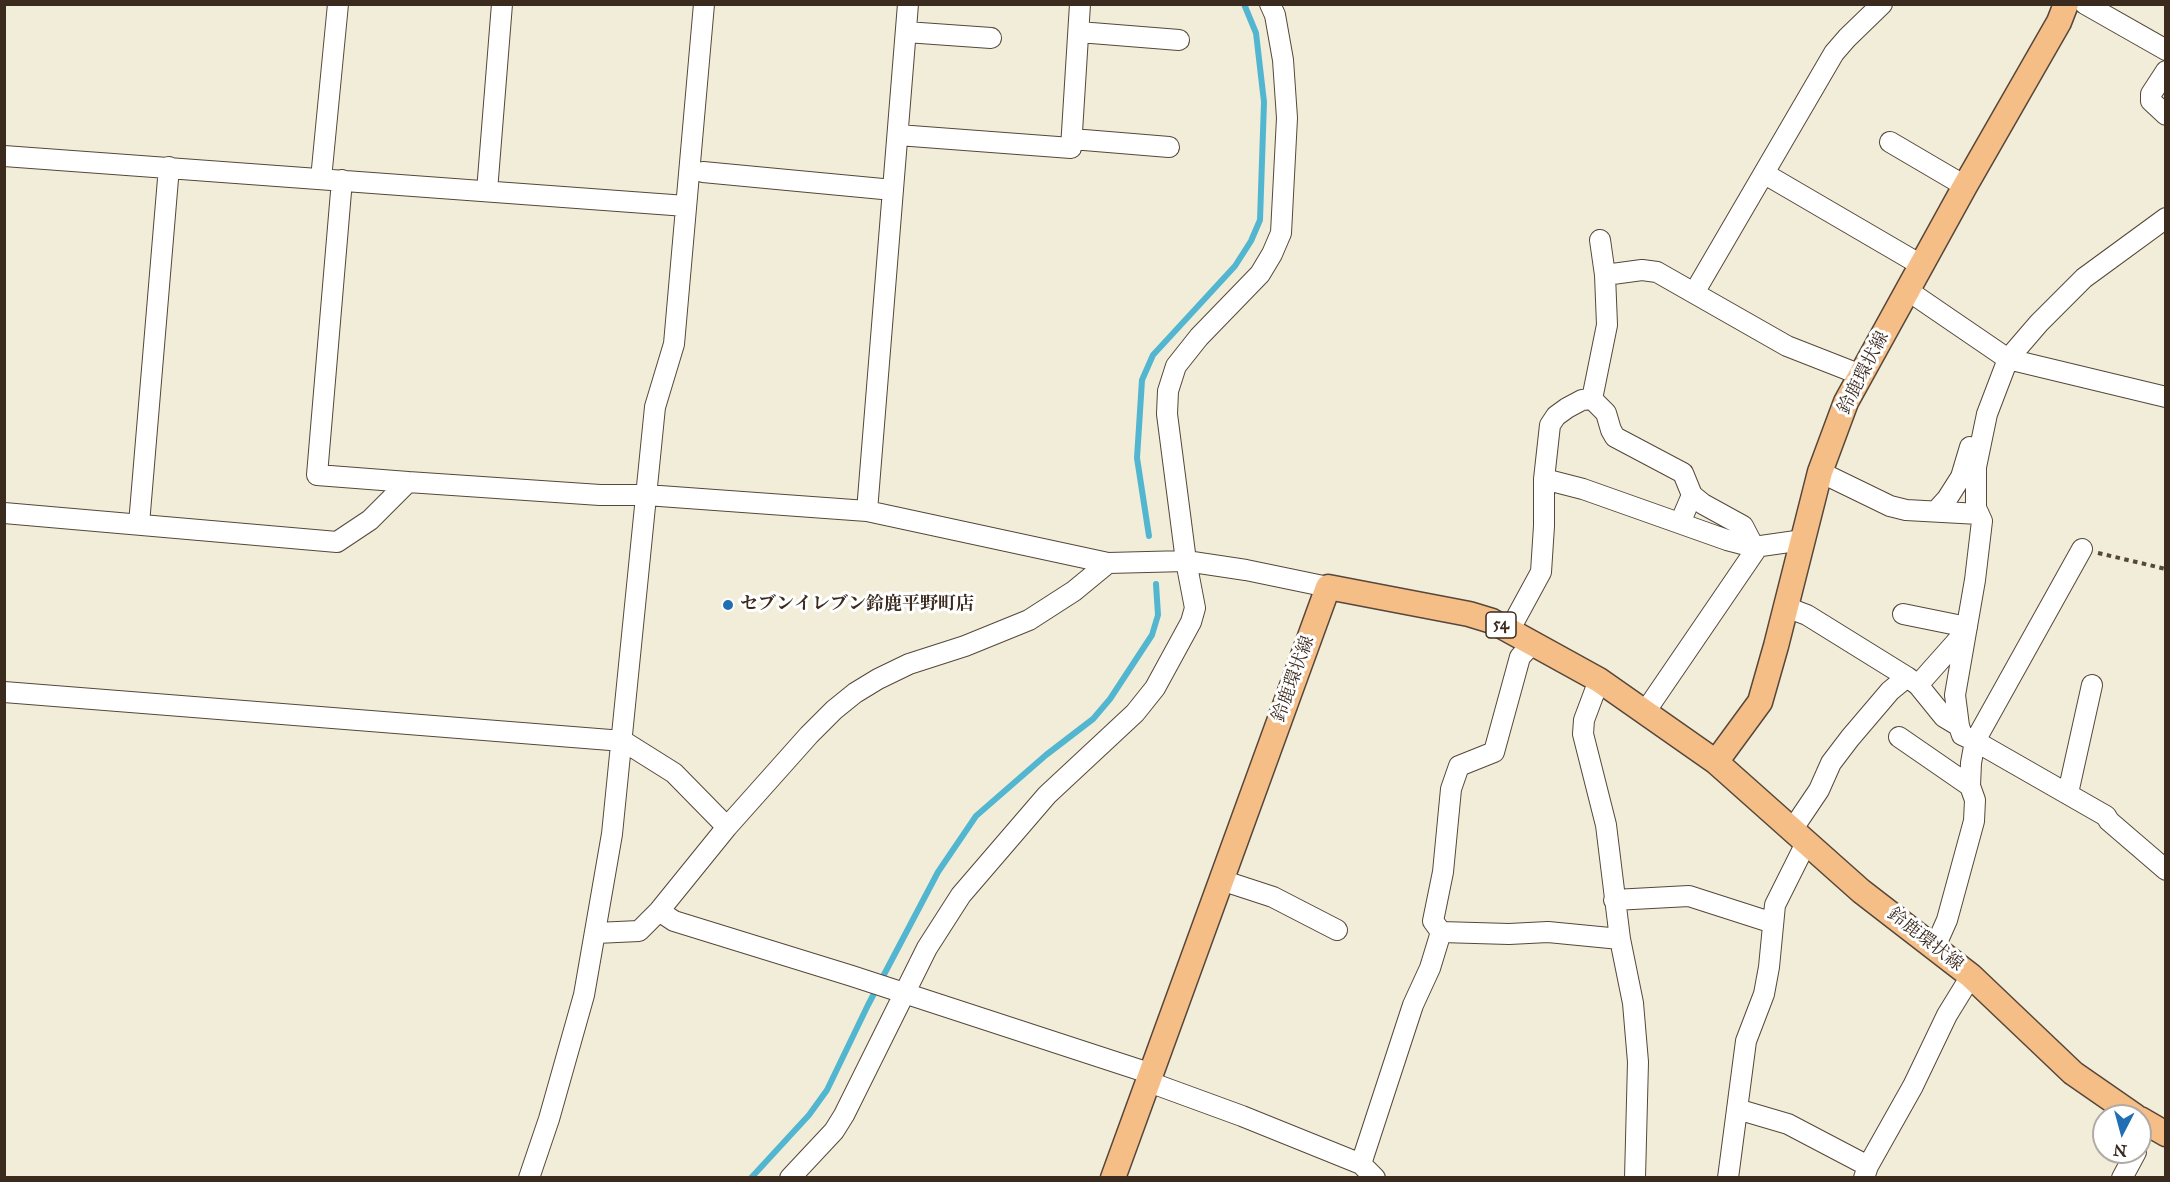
<!DOCTYPE html>
<html>
<head>
<meta charset="utf-8">
<style>
  body { margin:0 }
  #map { position:relative; width:2170px; height:1182px; overflow:hidden; background:#f1edd8; font-family:"IM FELL Great Primer",serif }
  canvas { display:block }
  .frame { position:absolute; inset:0; border:6px solid #3b2a1e; pointer-events:none }
  .north { position:absolute; left:2092px; top:1104px; width:60px; height:60px; box-sizing:border-box; background:#fff; border:2px solid #b1aaa5; border-radius:50%; rotate:186deg; font-size:16px; font-weight:700; line-height:24px; text-align:center; color:#3b2a1e }
  .north::after { content:''; display:block; margin:auto; width:21px; height:27px; background:#1f6fb2; clip-path:polygon(50% 0,100% 100%,50% 72%,0 100%) }
</style>
</head>
<body>
<div id="map">
<canvas width="2170" height="1182"></canvas>
<div class="frame"></div>
<div class="north">N</div>
</div>
<script>
const g = document.querySelector('canvas').getContext('2d');
g.lineJoin = 'round';
const shape = rows => new Path2D(rows.map(r => 'M' + r).join(''));
function strokePath(path, color, width, dash) { g.strokeStyle = color; g.lineWidth = width; g.lineCap = dash ? 'butt' : 'round'; g.setLineDash(dash || []); g.stroke(path); }
function drawText(font, color, halo, rows, align = 'center') {
  g.font = font + ' "IM FELL Great Primer","Noto Serif JP",serif'; g.lineWidth = 6; g.setLineDash([]); g.textBaseline = 'middle'; g.strokeStyle = halo; g.fillStyle = color; for (const [text, x, y, turn = 0] of rows) {
    g.save(); g.translate(x, y); g.rotate((+turn || 0) * Math.PI / 180); g.textAlign = isNaN(turn) ? turn : align; if (halo) g.strokeText(text, 0, 0); g.fillText(text, 0, 0); g.restore();
  }
}
const stream = shape([
  [1149,536,1137,458,1142,380,1153,355,1235,266,1251,241,1260,220,1264,102,1256,33,1244,4],
  [751,1178,809,1115,827,1090,868,1005,938,872,976,816,1046,755,1093,719,1110,699,1152,635,1158,615,1156,584]
]);
const path = shape([
  [2098,553,2166,569]
]);
const minor = shape([
  [2085,4,2166,50],
  [906,32,991,38],
  [1079,32,1179,40],
  [2166,71,2151,94,2151,101,2166,115],
  [898,135,1071,148,1080,4],
  [1072,139,1169,147],
  [1890,142,1965,186],
  [4,156,686,206],
  [703,172,893,190],
  [1765,174,1921,265],
  [321,179,338,4],
  [342,180,317,475,408,482],
  [487,191,502,4],
  [1600,240,1605,275],
  [1907,290,2008,359,2166,397],
  [1694,293,1834,53,1847,38,1882,4],
  [1592,399,1606,413,1611,430,1615,437,1683,473,1692,495,1680,523],
  [1820,472,1890,506,1906,510,1979,514],
  [1544,479,1583,489,1727,540,1754,547,1803,540],
  [1692,495,1703,504,1743,526,1754,547],
  [1937,510,1947,499,1961,477,1970,447],
  [867,511,908,4],
  [4,513,337,542,370,520,408,482,600,495,646,495,867,511,1108,563,1186,561,1246,570,1328,587],
  [139,524,169,167],
  [2082,549,1975,741,2106,816,2109,821,2166,870],
  [1786,607,1807,615,1907,677,1918,685,1944,717,1959,726],
  [1903,614,1967,627],
  [1510,629,1541,572,1544,526,1544,479,1550,425,1556,416,1567,408,1582,400,1592,399,1607,325,1605,275,1642,270,1657,272,1787,346,1861,375],
  [1599,680,1584,720,1583,734,1606,825,1620,939,1633,1003,1638,1062,1635,1178],
  [1918,685,1966,631],
  [4,692,623,741,674,773,727,827],
  [1645,712,1757,548],
  [1899,737,1970,786],
  [2068,793,2092,685],
  [1792,830,1819,790,1831,763,1850,738,1890,691,1907,677],
  [1221,880,1273,897,1337,930],
  [1614,900,1689,896,1773,923],
  [659,911,674,921,852,976,1152,1074],
  [1441,932,1433,921,1443,872,1451,789,1459,766,1494,752,1520,657,1532,644],
  [1441,932,1509,934,1548,932,1620,939],
  [596,933,639,931,659,911,727,827,809,735,834,710,855,693,878,679,909,664,965,646,1029,620,1074,591,1108,563],
  [1935,947,1947,920,1974,821,1975,800,1970,786,1971,763,1975,741,1962,735,1959,726,1955,695,1975,580,1982,521,1976,508,1976,467,1987,414,2008,359,2039,323,2084,278,2166,218],
  [1149,1082,1242,1116,1361,1164,1375,1178],
  [1737,1109,1788,1124,1868,1166],
  [1361,1164,1413,1005,1430,968,1441,932],
  [529,1178,549,1119,584,995,612,834,655,407,674,344,704,4],
  [790,1178,834,1131,844,1115,927,948,961,895,1047,795,1135,713,1155,688,1191,622,1195,608,1186,561,1167,414,1168,391,1176,366,1199,337,1260,274,1272,254,1281,233,1287,118,1283,60,1275,15,1270,4],
  [1728,1178,1746,1041,1764,994,1769,967,1775,905,1806,843],
  [1864,1178,1868,1166,1913,1086,1947,1015,1971,976],
  [2122,1178,2136,1152]
]);
const major = shape([
  [1716,762,1760,702,1776,646,1820,472,1846,402,1965,186,2059,22,2066,4],
  [2140,1119,2166,1134],
  [1113,1178,1328,587,1469,614,1492,621,1599,680,1716,762,1861,891,1971,976,2073,1073,2135,1116]
]);
const markers = [
  [728,605,6,"#1f6fb2"]
];
const shields = [
  [1501,625,30]
];
const shieldNames = [
  ["54",1501,625]
];
const streetNames = [
  ["鈴鹿環状線",1864,373,-63],
  ["鈴鹿環状線",1294,679,-70],
  ["鈴鹿環状線",1925,940,38]
];
const poiNames = [
  ["セブンイレブン鈴鹿平野町店",740,605]
];
strokePath(stream, '#52b6d0', 6);
strokePath(minor, '#56473a', 22);
strokePath(major, '#56473a', 27);
strokePath(path, '#56473a', 4, [4.5, 4.5]);
strokePath(minor, '#fff', 20);
strokePath(major, '#f6be87', 24);
for (const [x, y, r, color] of markers) { const dot = new Path2D(); dot.arc(x, y, r, 0, 2 * Math.PI); g.fillStyle = color; g.fill(dot); strokePath(dot, '#fff', 2); }
for (const [x, y, w] of shields) { const box = new Path2D(); box.roundRect(x - w / 2, y - 13, w, 26, 4.5); g.fillStyle = '#fff'; g.fill(box); strokePath(box, '#3b2a1e', 1.5); }
drawText('bold 16px', '#3b2a1e', null, shieldNames);
drawText('18px', '#3b2a1e', '#fff', streetNames);
drawText('bold 18px', '#3b2a1e', '#fff', poiNames, 'left');
</script>
</body>
</html>
